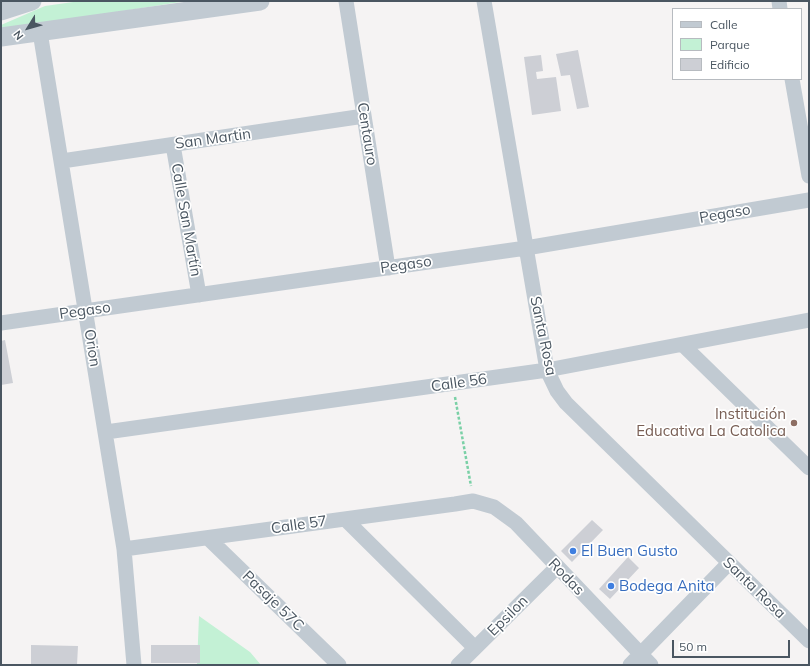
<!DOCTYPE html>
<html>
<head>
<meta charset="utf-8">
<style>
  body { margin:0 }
  #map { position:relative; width:810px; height:666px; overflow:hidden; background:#f5f3f3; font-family:Mulish,sans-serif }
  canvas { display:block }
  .frame { position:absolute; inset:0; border:2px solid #4a5661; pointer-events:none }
  .legend { position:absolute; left:672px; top:8px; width:130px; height:72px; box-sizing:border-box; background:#fff; border:1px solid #b7bbc0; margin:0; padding:5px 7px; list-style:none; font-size:12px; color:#4a5661 }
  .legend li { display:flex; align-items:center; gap:8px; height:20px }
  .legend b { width:20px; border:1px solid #b7bbc0 }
  .north { position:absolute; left:8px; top:8px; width:40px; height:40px; -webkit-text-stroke:3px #fff; paint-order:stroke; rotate:233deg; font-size:11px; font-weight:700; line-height:16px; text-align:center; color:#4a5661 }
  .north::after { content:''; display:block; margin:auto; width:14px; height:18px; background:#4a5661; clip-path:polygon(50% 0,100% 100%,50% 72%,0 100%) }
  .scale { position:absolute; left:672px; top:640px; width:118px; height:18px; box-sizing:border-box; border:2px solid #4a5661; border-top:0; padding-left:5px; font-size:12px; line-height:14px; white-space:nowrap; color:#4a5661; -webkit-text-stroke:3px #fff; paint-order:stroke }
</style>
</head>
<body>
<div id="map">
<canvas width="810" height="666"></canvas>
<div class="frame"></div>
<ul class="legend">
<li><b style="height:5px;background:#c1cad2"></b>Calle</li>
<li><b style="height:11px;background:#c3f1d5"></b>Parque</li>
<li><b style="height:11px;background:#cdcfd5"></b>Edificio</li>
</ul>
<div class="north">N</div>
<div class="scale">50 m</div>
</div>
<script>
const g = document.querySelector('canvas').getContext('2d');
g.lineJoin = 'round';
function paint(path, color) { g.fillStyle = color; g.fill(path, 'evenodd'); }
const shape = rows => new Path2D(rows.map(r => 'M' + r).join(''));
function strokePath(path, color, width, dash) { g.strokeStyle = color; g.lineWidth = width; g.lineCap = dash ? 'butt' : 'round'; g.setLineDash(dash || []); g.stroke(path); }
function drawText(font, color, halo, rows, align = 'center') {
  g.font = font + ' Mulish,sans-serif'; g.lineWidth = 3.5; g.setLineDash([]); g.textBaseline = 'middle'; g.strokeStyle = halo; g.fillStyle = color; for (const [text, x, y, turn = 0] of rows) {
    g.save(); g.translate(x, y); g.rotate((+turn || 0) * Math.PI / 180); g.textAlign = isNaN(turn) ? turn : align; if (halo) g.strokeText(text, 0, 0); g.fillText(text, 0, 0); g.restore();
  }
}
const green = shape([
  [80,1,187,1,1,30,1,25,45,6],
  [199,616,250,652,261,665,197,665]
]);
const building = shape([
  [578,50,589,107,577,109,570,75,561,76,556,54],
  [541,55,543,71,536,72,537,79,556,77,561,111,532,115,524,57],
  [5,340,13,383,1,385,1,341],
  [592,520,603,530,572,562,561,551],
  [628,557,639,568,610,599,599,589],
  [31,645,78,646,77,665,31,665],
  [151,645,200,645,200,663,151,663]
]);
const path = shape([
  [455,397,471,486]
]);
const minor = shape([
  [346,1,388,268],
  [484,1,547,370,557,391,566,403,809,641],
  [779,1,780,9],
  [40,32,124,549,134,665],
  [792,79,809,176],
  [173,145,199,295],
  [62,161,364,116],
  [1,323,526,248,809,200],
  [683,345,809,468],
  [106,432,547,370,809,320],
  [345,519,475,648],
  [208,538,339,665],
  [124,549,455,504,473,501,494,507,516,523,651,665],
  [458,665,557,567],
  [630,665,729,563]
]);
const tertiary = shape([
  [1,11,32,1],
  [1,37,260,1]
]);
const markers = [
  [794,423,4,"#8d6e63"],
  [573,551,4,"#3f7fe0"],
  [611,586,4,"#3f7fe0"]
];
const streetNames = [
  ["Centauro",367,134,81],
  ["San Martin",213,139,-8],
  ["Pegaso",725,214,-10],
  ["Calle San Martín",186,220,80],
  ["Pegaso",406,265,-8],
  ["Pegaso",85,311,-8],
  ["Santa Rosa",543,336,78],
  ["Orion",92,348,81],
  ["Calle 56",459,383,-8],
  ["Calle 57",299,525,-8],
  ["Rodas",566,577,46],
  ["Santa Rosa",754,588,44],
  ["Pasaje 57C",273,601,44],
  ["Epsilon",508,616,-45]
];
const educationNames = [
  ["Institución",786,414],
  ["Educativa La Catolica",786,431]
];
const shopNames = [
  ["El Buen Gusto",581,551],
  ["Bodega Anita",619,586]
];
paint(green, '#c3f1d5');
paint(building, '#cdcfd5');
strokePath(path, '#7ad0a6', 2.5, [3, 2]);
strokePath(minor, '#c1cad2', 15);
strokePath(tertiary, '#c1cad2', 19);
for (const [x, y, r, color] of markers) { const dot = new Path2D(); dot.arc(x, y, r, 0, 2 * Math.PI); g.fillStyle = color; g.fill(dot); strokePath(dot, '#fff', 1.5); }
drawText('15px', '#4a5661', '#fff', streetNames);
drawText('15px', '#785e54', '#fff', educationNames, 'right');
drawText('15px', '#366cbe', '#fff', shopNames, 'left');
</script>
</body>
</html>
